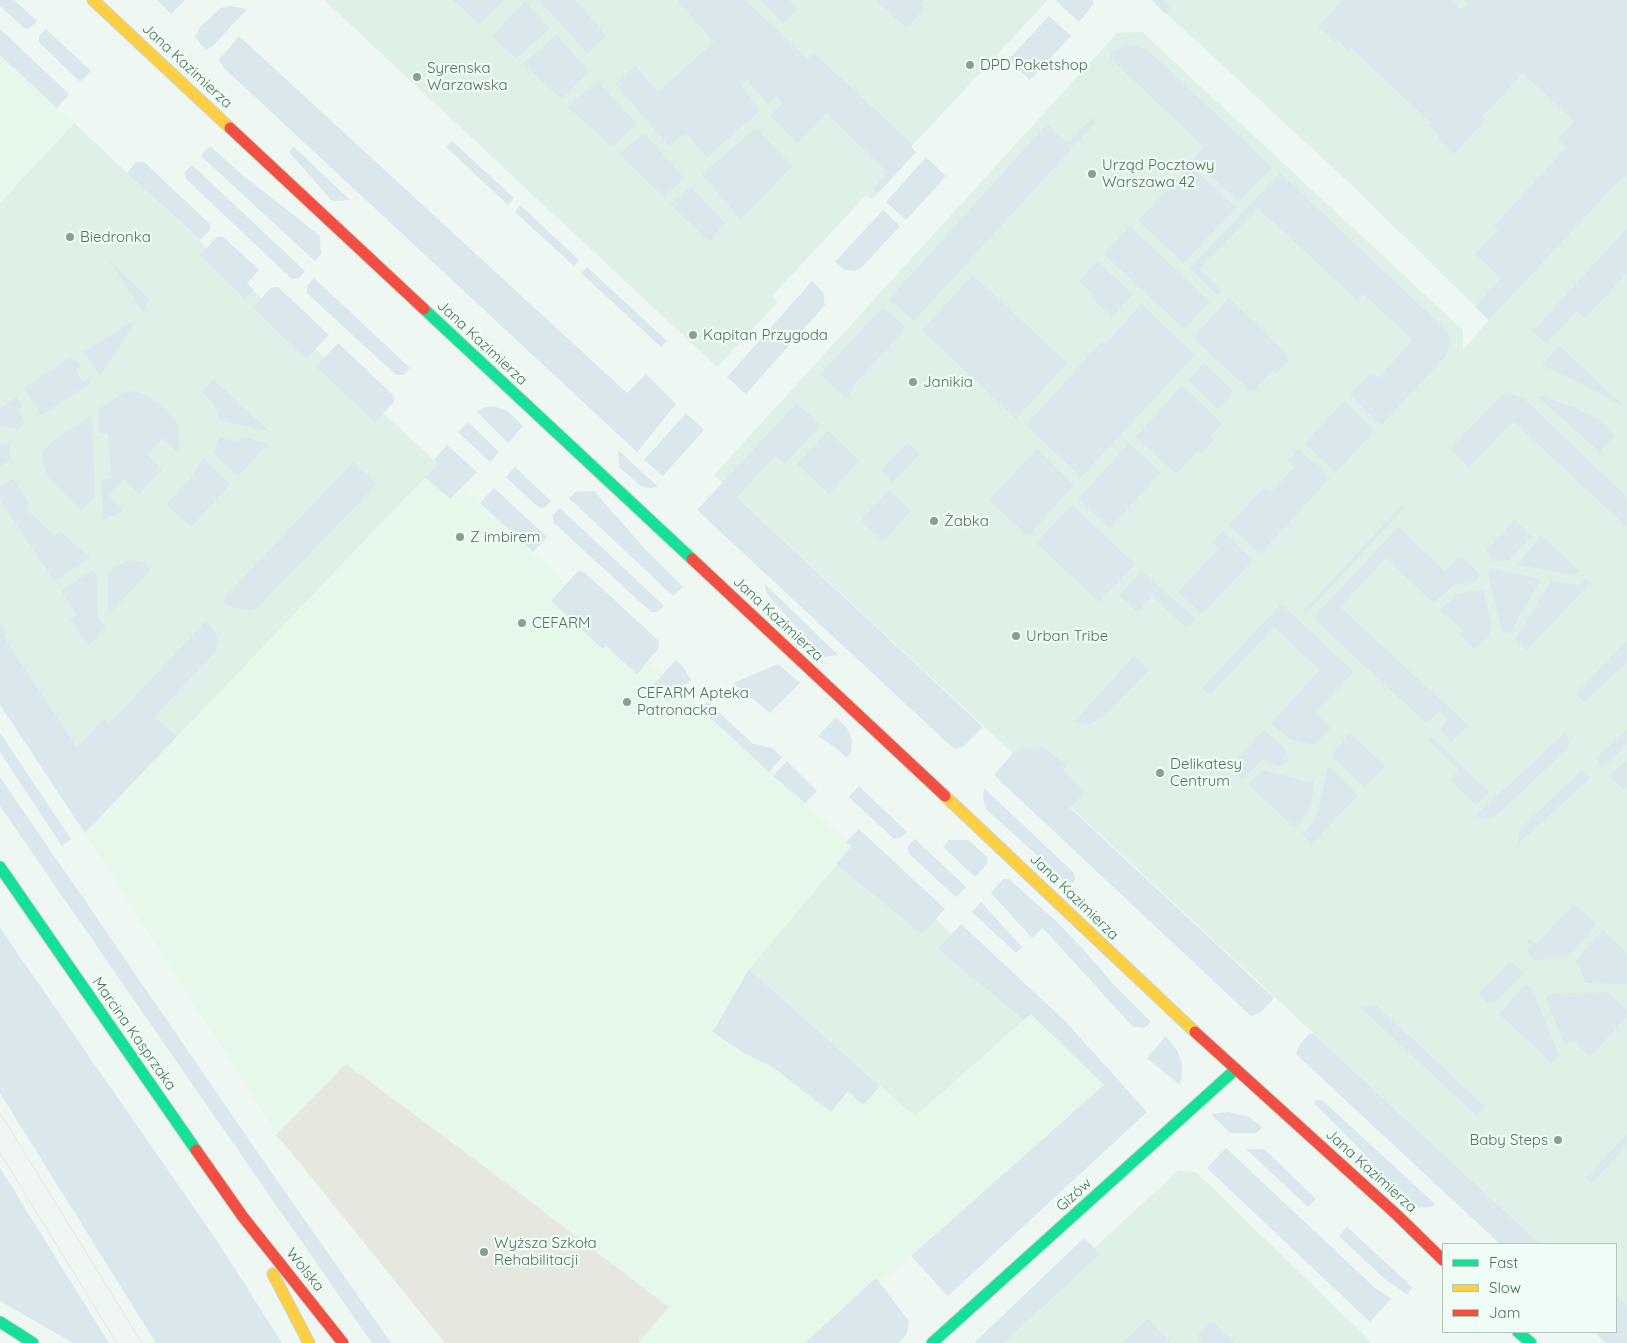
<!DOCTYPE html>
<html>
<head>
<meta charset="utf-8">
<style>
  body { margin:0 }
  #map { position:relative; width:1627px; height:1343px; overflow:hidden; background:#eef7f2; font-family:Quicksand,sans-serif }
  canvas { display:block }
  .legend { position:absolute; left:1442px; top:1243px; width:175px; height:90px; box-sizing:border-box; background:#f0fdf6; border:1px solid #b0c6b6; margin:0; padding:6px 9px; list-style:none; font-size:15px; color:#507357 }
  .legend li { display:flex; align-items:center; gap:10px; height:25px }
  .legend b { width:25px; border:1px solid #b0c6b6 }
</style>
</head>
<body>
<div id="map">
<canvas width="1627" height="1343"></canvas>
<ul class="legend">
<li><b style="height:6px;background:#16e098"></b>Fast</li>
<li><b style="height:6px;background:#ffcf43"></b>Slow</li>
<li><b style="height:6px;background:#f24e42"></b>Jam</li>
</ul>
</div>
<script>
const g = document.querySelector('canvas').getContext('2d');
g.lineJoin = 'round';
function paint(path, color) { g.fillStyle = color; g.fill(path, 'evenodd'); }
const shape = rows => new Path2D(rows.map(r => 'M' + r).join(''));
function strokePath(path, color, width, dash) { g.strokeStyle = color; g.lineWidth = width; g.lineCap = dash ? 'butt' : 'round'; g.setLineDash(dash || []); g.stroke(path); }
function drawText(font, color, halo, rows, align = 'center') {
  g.font = font + ' Quicksand,sans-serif'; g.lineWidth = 4.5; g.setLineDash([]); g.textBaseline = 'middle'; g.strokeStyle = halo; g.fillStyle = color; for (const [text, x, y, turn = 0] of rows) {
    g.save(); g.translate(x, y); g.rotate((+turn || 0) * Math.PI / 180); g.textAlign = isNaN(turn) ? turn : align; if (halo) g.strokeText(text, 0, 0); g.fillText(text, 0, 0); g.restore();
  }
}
const residential = shape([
  [324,0,1048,0,911,147,916,152,878,193,872,199,866,195,772,296,778,302,717,367],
  [1152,0,1497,0,1627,124,1627,1326,1616,1315,1616,1244,1540,1244,714,475,1117,33,1142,32,1463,330,1463,350,1489,320,1361,194],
  [74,123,438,464,85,833,0,705,0,203],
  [852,846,937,920,1031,1014,915,1117,749,969],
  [1178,1171,1196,1172,1361,1332,1371,1343,990,1343]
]);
const commercial = shape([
  [0,55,74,123,0,203],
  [438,464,680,691,852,846,749,969,915,1117,1031,1014,1104,1085,880,1283,816,1343,638,1343,669,1306,493,1173,346,1065,277,1134,85,833]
]);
const education = shape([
  [346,1064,493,1173,669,1307,638,1343,445,1343,282,1141,275,1136]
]);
const green = shape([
  [0,0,14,0,37,21,30,28,24,28,0,6],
  [157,0,185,0,171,14],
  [453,0,503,0,480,25],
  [539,0,575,0,607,36,587,53],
  [677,0,745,0,808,59,814,53,913,145,911,147,916,152,878,193,873,189,887,172,827,113,797,143,770,115,783,103,778,96,768,104,747,80,741,86,761,110,707,157,686,133,669,146,615,84,635,66,658,92,714,42],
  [759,0,789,0,798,9,784,23],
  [875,0,924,0,921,4,925,8,906,28],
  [1055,0,1093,0,1093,5,1079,22],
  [1152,0,1165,0,1164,1,1171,8,1165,14],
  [1343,0,1451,0,1461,10,1468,4,1464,0,1627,0,1627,178,1624,175,1489,320,1475,307,1501,278,1475,254,1498,230,1494,226,1566,148,1558,139,1574,121,1523,73,1482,117,1485,120,1454,154,1438,138,1439,136,1429,125,1431,123,1429,121,1351,48,1348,50,1338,40,1335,42,1318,27],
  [525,1,550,29,516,58,492,36],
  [230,6,247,9,213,46,206,50,195,37,200,27,221,8],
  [1049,16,1071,36,1030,80,1008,60],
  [0,29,69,94,57,108,0,55],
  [46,29,91,71,80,82,39,42,39,36],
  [557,35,589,72,561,99,523,63],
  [239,36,627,393,646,374,676,404,637,452,224,68,219,60],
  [1125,45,1139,46,1150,52,1272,167,1239,202,1193,160,1204,147,1109,57,1112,52],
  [597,81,637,124,612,147,568,107],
  [1092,118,1096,122,914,321,889,299,1047,124,1068,143],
  [756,128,792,166,741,220,702,174],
  [644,133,684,178,664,197,619,154],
  [452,141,514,198,508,205,446,147],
  [210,146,240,173,320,236,321,254,315,261,201,156],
  [294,147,350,200,332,201,289,152],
  [926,157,946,176,906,220,886,202],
  [136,162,144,162,210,224,210,230,200,240,127,173],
  [192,165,305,271,299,278,292,279,186,179,185,172],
  [1190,165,1236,207,1184,263,1138,221],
  [1280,173,1445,329,1449,337,1449,346,1446,356,1381,425,1350,395,1372,372,1378,378,1413,340,1363,294,1357,300,1258,208,1200,269,1222,290,1217,295,1190,268],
  [691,187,725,223,709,241,670,204],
  [520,205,579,260,574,266,515,212],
  [883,210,900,226,861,268,855,271,845,270,835,262],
  [1130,226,1210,302,1184,329,1104,254],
  [1627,228,1627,273,1585,318,1577,311,1546,344,1533,331],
  [217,237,223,237,259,270,247,283,254,290,245,299,200,255],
  [106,256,149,299,143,312,139,306],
  [1097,261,1133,294,1112,317,1092,298,1094,295,1079,281],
  [587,267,667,341,661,347,581,273],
  [973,275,1067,363,1016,419,922,330],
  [314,278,410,368,403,375,396,375,307,293,307,286],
  [812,281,823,292,825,305,746,394,727,377],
  [278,287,329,335,306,359,253,307,271,288],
  [1229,298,1287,354,1286,357,1289,360,1276,374,1272,371,1252,392,1193,338],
  [1141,304,1195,355,1081,477,1026,425,1101,342,1105,345],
  [883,307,906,328,851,388,853,390,846,398,820,374],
  [138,318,133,326,100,376,84,352],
  [338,343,393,395,394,402,375,422,316,367],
  [1559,346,1625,407,1580,383,1542,365],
  [71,357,73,360,75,359,80,366,75,369,83,382,88,379,91,383,41,415,24,388],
  [1204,363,1234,392,1218,409,1188,380],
  [213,379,270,432,220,420,213,403,202,392],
  [1182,385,1222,424,1211,436,1214,440,1201,454,1197,451,1176,474,1136,437],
  [135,391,146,395,160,404,171,415,178,425,180,448,178,453,163,438,147,454,162,470,139,494,124,479,108,495,123,510,118,514,103,519,101,480,111,478,108,433,99,433,98,410,124,392],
  [1506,393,1522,397,1627,497,1627,527,1513,421,1469,468,1450,449,1501,396],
  [1543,396,1573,407,1600,420,1615,435,1600,452,1539,398],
  [17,397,22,406,18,409,25,422,18,429,0,426,0,409],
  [1344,401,1375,430,1336,473,1305,443],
  [797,403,821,425,785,464,775,456,737,497,983,727,964,746,956,749,952,747,697,510],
  [492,406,506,410,523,426,508,443,477,412,482,408],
  [686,413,704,430,663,476,644,460],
  [92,415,95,498,81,510,48,477,43,461,43,451,53,441],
  [468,422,499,452,490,462,458,432],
  [828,431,859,461,829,494,797,464],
  [241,436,268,444,238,476,213,453,219,437,238,443],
  [0,443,10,445,10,460,0,466],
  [908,443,920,454,893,482,881,470],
  [1129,443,1161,472,1110,528,1078,499],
  [447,445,477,472,450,499,425,477,438,464,434,459],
  [1037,449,1074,485,1028,536,989,500],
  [1299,449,1330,478,1260,554,1229,525,1265,487,1271,492,1295,467,1288,461],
  [618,450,658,487,650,488,641,486,619,467],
  [203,458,230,485,191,527,166,504,192,477],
  [353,462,377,484,257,608,249,610,242,610,227,605,222,600],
  [515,467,551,501,545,507,539,508,506,477],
  [13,479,29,503,25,508,55,536,60,531,90,558,54,581,0,499,0,487],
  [494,488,547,537,533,552,480,503],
  [889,490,911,511,883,541,860,521],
  [594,491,645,549,683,587,673,596,569,498,575,492],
  [1072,505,1135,564,1099,602,1036,543],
  [1402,505,1405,507,1307,613,1304,610],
  [560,508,664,606,657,612,651,612,553,522,553,515],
  [1515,520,1532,536,1509,560,1496,562,1489,557,1486,551],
  [1398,527,1445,571,1460,556,1478,572,1479,576,1478,581,1454,585,1433,603,1386,558,1340,607,1468,725,1451,742,1440,729,1448,719,1440,711,1426,723,1313,618],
  [1223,531,1253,560,1202,614,1178,592,1219,549,1212,542],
  [1541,535,1579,571,1573,575,1518,565],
  [133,560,141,561,151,570,108,615,108,574,114,567,124,562],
  [1490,568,1541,579,1510,633,1503,633,1502,630,1487,572],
  [92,571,97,576,98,617,106,627,89,645,84,640,70,619,77,615,61,591],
  [578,571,584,572,659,641,658,649,637,674,606,646,603,649,551,601],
  [1142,571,1195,619,1186,628,1152,596,1137,612,1119,595],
  [1586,578,1591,582,1527,650,1515,640,1551,581,1579,585],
  [764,583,838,655,823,657,767,594],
  [1483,589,1492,628,1488,636,1475,649,1460,635,1464,631,1440,610,1459,593],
  [1281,604,1354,672,1315,712,1331,728,1314,745,1290,739,1271,723,1320,670,1274,627,1210,695,1202,688],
  [206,621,216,633,218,642,215,652,154,717,177,736,85,833,0,705,0,622,8,633,3,636,77,747,104,719,109,724],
  [1627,640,1627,663,1584,702,1576,694],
  [1134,656,1149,670,1103,717,1088,725,1074,722],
  [676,660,684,668,691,680,667,702,651,687],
  [778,664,800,683,770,713,733,683],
  [708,702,753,744,773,748,782,757,769,772,700,708],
  [836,717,847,728,852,739,851,752,847,758,836,748,818,736],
  [1264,730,1285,749,1288,758,1287,763,1279,766,1262,760,1242,780,1229,767],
  [1627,730,1627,745,1603,767,1596,758],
  [1566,732,1570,743,1566,750,1498,814,1486,819,1475,816],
  [0,733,71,839,62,846,0,752],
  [1350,733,1385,766,1365,788,1333,758,1333,753],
  [1431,736,1489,792,1476,805,1450,780,1459,770,1428,740],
  [1031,747,1044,748,1067,766,1063,770,1085,792,1070,808,1274,998,1261,1012,1251,1016,994,775,1012,754,1021,749],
  [1627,760,1627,786,1624,790,1609,776],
  [787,761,817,791,805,803,773,776],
  [1328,768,1331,768,1358,795,1312,844,1302,835,1317,816],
  [1263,770,1308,782,1313,781,1314,789,1309,811,1295,828,1248,784],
  [1582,770,1590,778,1518,844,1519,833,1522,827],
  [0,777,269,1169,391,1343,372,1343,192,1084,0,806],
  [859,786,907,832,901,838,894,839,849,797],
  [984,788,1074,873,1075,880,1070,885,987,810,983,798],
  [859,829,945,909,922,934,836,864,852,846,846,842],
  [915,839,966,887,956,897,908,853,908,846],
  [949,840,968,840,987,857,987,864,975,877,943,847],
  [1003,879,1009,879,1057,922,1083,949,1115,986,1151,1022,1144,1028,1133,1027,1043,928,1032,938,991,893],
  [981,902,1022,947,1016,953,972,912],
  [1574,904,1597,925,1566,958,1535,960,1530,956,1528,951,1532,946,1527,942,1530,939,1536,944],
  [961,924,1065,1021,1147,1112,948,1296,911,1256,1104,1085,1031,1014,1024,1020,938,949],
  [0,928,217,1241,282,1343,156,1343,0,1093],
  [1603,930,1627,953,1627,984,1586,983,1576,960],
  [1510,961,1522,972,1520,977,1493,1004,1491,1002,1489,1004,1479,994],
  [749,969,880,1086,863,1105,848,1091,831,1112,774,1068,744,1053,713,1032],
  [1525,985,1531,987,1559,1055,1552,1063,1499,1014],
  [1608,992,1627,1010,1627,1016,1590,1057,1572,1040,1565,1046,1546,999,1547,995,1550,994],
  [1376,1005,1485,1107,1477,1116,1360,1007],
  [1309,1034,1314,1034,1540,1244,1500,1244,1296,1054,1300,1044],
  [1166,1036,1178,1052,1182,1064,1182,1077,1180,1085,1147,1058],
  [1316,1100,1322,1100,1435,1204,1432,1207,1414,1208,1382,1175,1359,1148,1314,1103],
  [1228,1112,1249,1117,1262,1127,1257,1133,1230,1133,1211,1114],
  [1627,1134,1627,1145,1592,1183,1586,1178],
  [1226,1148,1375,1288,1391,1299,1370,1322,1207,1168],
  [1246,1149,1264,1149,1316,1199,1308,1207],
  [0,1168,109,1343,73,1343,0,1301],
  [1347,1227,1412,1287,1407,1295,1385,1279,1339,1236],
  [1084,1238,1100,1254,1003,1343,974,1343],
  [876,1278,909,1321,907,1334,898,1343,805,1343],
  [1616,1295,1627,1305,1627,1343,1606,1343,1594,1332,1616,1332],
  [1148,1319,1171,1343,1122,1343],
  [1212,1321,1232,1340,1235,1343,1202,1343,1196,1337]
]);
const fast = shape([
  [424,309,692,559],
  [0,867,196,1150],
  [0,1322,33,1343],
  [1518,1332,1531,1343],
  [932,1343,1236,1069]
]);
const slow = shape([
  [93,0,230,128],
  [945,796,1195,1032],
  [273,1274,309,1343]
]);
const jam = shape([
  [230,128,424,309],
  [692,559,945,796],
  [1195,1032,1397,1215,1443,1260],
  [196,1150,243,1217,343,1343]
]);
const tram = shape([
  [0,1113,142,1343],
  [0,1153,117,1343]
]);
const markers = [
  [970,65,5,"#87a18d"],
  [417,77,5,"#87a18d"],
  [1092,174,5,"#87a18d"],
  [70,237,5,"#87a18d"],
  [693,335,5,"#87a18d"],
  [913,382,5,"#87a18d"],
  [934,521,5,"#87a18d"],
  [460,537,5,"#87a18d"],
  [522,623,5,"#87a18d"],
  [1016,636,5,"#87a18d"],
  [627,702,5,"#87a18d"],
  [1160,773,5,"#87a18d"],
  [1558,1140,5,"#87a18d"],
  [484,1252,5,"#87a18d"]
];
const poiNames = [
  ["DPD Paketshop",980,65],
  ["Syrenska",427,68],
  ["Warzawska",427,85],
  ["Urząd Pocztowy",1102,165],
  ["Warszawa 42",1102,182],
  ["Biedronka",80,237],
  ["Kapitan Przygoda",703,335],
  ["Janikia",923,382],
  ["Żabka",944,521],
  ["Z imbirem",470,537],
  ["CEFARM",532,623],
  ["Urban Tribe",1026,636],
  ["CEFARM Apteka",637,693],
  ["Patronacka",637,710],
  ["Delikatesy",1170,764],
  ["Centrum",1170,781],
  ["Baby Steps",1548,1140,"right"],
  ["Wyższa Szkoła",494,1243],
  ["Rehabilitacji",494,1260]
];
const streetNames = [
  ["Jana Kazimierza",187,66,43],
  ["Jana Kazimierza",482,343,43],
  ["Jana Kazimierza",778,619,43],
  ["Jana Kazimierza",1074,897,44],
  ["Marcina Kasprzaka",134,1034,55],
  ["Jana Kazimierza",1371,1171,42],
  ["Gizów",1074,1195,-42],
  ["Wolska",305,1270,51]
];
paint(residential, '#dff1e7');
paint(commercial, '#e6f8ea');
paint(education, '#e6e8e0');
paint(green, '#dae7ec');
strokePath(fast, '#c9d5cc', 13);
strokePath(slow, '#c9d5cc', 13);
strokePath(jam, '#c9d5cc', 13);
strokePath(fast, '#16e098', 11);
strokePath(slow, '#ffcf43', 11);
strokePath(jam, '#f24e42', 11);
strokePath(tram, '#e6e5e3', 1);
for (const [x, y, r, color] of markers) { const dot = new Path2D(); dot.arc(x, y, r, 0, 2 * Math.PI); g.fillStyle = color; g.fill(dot); strokePath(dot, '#f0fdf6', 2); }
drawText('15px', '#507357', '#f0fdf6', poiNames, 'left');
drawText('15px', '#507357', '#f0fdf6', streetNames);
</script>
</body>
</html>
